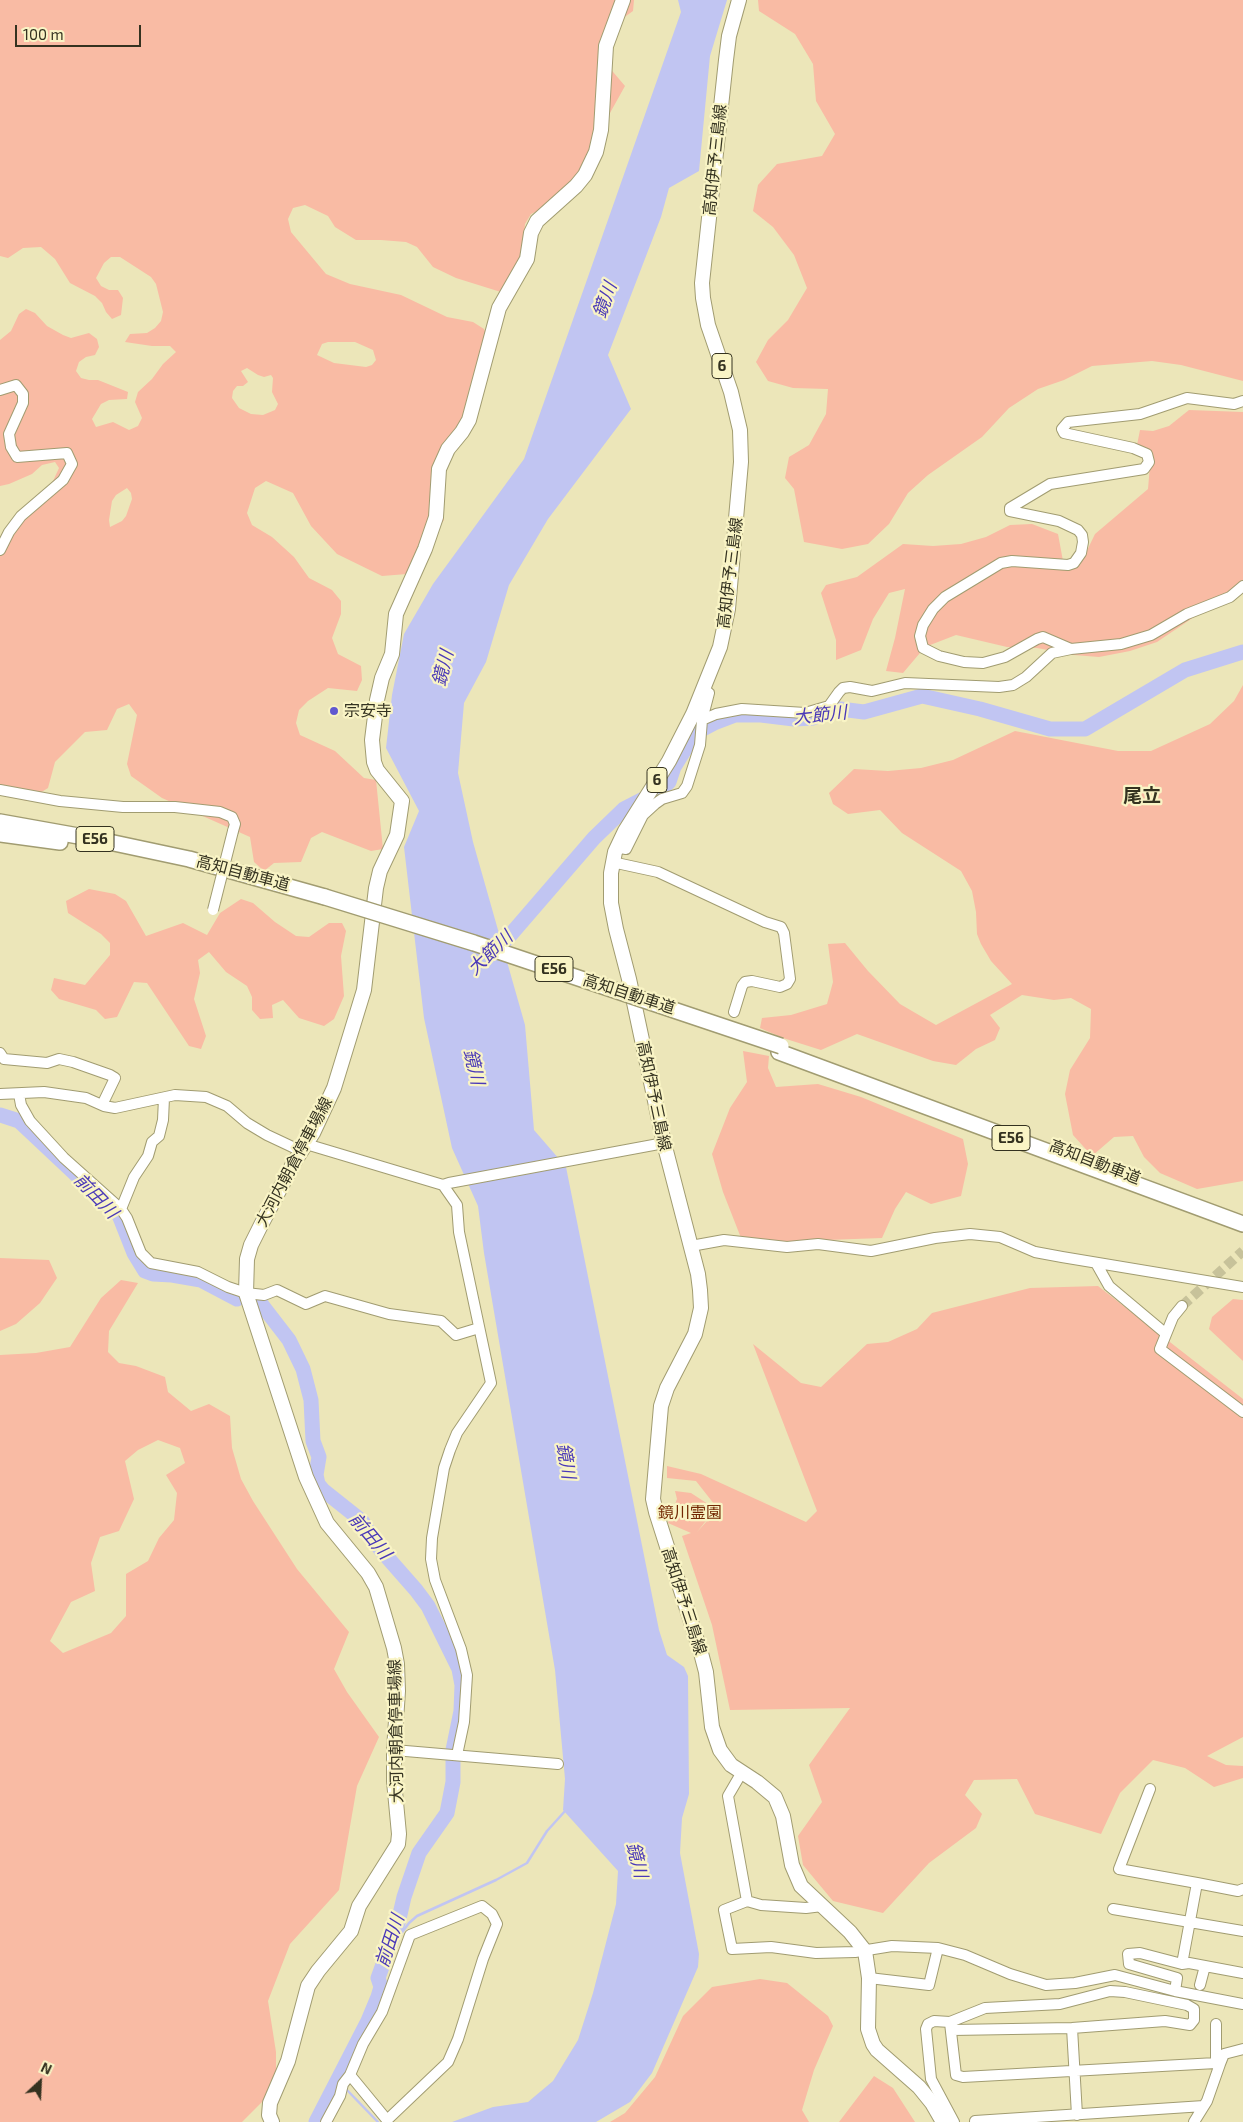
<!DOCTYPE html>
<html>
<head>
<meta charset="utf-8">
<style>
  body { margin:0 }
  #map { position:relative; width:1243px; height:2122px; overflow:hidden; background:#ece6b9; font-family:"Exo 2",sans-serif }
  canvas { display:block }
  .north { position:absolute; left:15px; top:2057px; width:50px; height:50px; -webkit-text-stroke:4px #f9f4c5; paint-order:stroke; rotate:25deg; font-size:14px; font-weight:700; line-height:20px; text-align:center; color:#343220 }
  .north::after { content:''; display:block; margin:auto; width:18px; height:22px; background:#343220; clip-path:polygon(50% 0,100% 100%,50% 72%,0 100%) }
  .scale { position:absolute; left:15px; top:25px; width:126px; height:22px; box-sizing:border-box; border:2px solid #343220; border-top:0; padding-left:6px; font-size:15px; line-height:18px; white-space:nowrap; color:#343220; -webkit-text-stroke:4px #f9f4c5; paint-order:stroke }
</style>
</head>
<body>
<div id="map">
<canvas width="1243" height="2122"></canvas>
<div class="north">N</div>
<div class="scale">100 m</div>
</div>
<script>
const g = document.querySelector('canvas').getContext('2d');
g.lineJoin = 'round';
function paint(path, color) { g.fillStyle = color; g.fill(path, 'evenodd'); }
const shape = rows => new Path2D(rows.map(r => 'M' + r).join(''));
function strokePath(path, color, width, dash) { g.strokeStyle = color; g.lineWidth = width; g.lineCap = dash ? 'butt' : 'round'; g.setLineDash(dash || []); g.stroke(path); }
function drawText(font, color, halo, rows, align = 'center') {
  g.font = font + ' "Exo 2","Noto Sans JP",sans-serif'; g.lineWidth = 4.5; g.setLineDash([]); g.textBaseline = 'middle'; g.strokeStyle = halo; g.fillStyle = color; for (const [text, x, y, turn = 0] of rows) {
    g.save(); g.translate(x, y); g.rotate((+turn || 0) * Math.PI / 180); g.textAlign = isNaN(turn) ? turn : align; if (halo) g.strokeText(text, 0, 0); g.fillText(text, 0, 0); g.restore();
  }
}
const green = shape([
  [0,0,634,0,633,11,612,26,608,66,625,86,600,131,594,157,555,203,531,214,525,224,522,264,504,293,456,278,433,267,417,247,406,242,381,240,356,240,335,227,328,216,305,205,293,208,288,219,291,232,326,274,350,284,401,295,447,317,473,322,484,329,489,341,469,389,466,427,455,451,443,453,440,465,444,520,407,574,382,576,337,554,311,526,293,493,266,481,255,488,247,513,252,525,272,537,294,557,309,578,332,590,341,601,341,614,332,638,338,654,361,666,362,680,357,691,328,688,308,701,299,710,296,723,300,735,335,751,364,778,376,780,383,849,371,851,322,832,311,838,301,862,274,863,264,871,254,862,250,837,162,798,131,776,127,764,137,715,129,704,117,709,107,730,85,732,55,762,48,788,27,801,0,794,0,547,48,492,59,468,55,462,42,465,32,474,9,484,0,486,0,340,11,331,19,314,26,309,35,313,47,326,63,335,71,338,89,333,97,339,99,347,95,355,86,357,79,362,76,371,81,378,89,380,98,380,128,392,127,399,109,400,101,404,92,419,96,427,113,422,129,430,138,426,142,418,135,402,138,392,152,379,163,364,176,352,170,346,152,346,125,342,130,334,147,333,155,328,161,321,163,312,156,284,151,277,120,257,111,257,104,263,96,278,101,286,109,290,118,290,123,298,121,315,112,319,106,312,102,303,95,296,70,283,55,259,41,247,23,248,8,258,0,256],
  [328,342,355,342,373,350,376,360,372,365,366,367,334,363,317,355,322,344],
  [247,368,258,375,264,377,271,375,273,378,272,392,278,404,275,410,263,415,251,414,239,408,232,398,233,391,237,386,243,386,248,382,241,371],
  [127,488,131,493,132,499,126,516,122,521,110,527,109,520,112,501,116,495],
  [758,0,1243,0,1243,381,1181,365,1152,361,1092,366,1064,380,1038,389,1009,408,982,437,928,475,908,493,889,524,868,544,842,549,804,542,794,489,785,478,789,457,809,445,826,414,828,389,793,388,768,381,756,362,768,340,788,320,807,288,794,255,773,227,753,211,758,185,777,164,822,156,835,134,816,101,813,64,795,34,759,11],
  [1189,410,1243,412,1243,584,1157,642,1130,651,1099,657,1074,655,1037,648,1007,647,956,635,925,647,903,673,886,671,895,638,905,589,889,593,873,619,861,650,836,660,836,640,821,593,826,585,857,577,903,544,933,546,961,544,986,537,1010,525,1032,524,1058,534,1063,561,1080,565,1095,534,1148,489,1150,465,1137,445,1140,430,1153,431,1169,426],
  [1243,685,1243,1181,1197,1189,1160,1173,1144,1157,1133,1136,1114,1137,1092,1156,1073,1135,1065,1094,1070,1070,1090,1038,1091,1009,1071,998,1054,1000,1022,995,990,1015,1000,1028,995,1040,976,1049,956,1065,933,1061,857,1034,821,1050,783,1038,760,1028,762,1018,791,1015,827,1004,833,982,828,944,845,943,868,971,900,1004,936,1025,1012,984,991,961,981,944,977,934,976,912,972,891,961,871,902,833,880,810,848,814,833,804,829,793,854,769,888,771,921,768,953,760,1015,731,1118,751,1151,751,1210,724,1234,701],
  [89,889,115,894,126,901,146,936,183,923,207,935,220,913,241,899,253,903,275,922,296,936,309,937,329,923,342,923,346,931,341,956,344,996,334,1019,324,1026,299,1018,283,1000,272,1005,273,1018,260,1019,252,1010,252,997,247,986,226,972,209,952,198,960,200,973,194,999,206,1036,201,1049,189,1046,147,983,134,982,117,1017,105,1019,96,1010,59,999,51,990,54,978,85,985,110,955,110,943,101,934,68,913,66,901],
  [743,1051,769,1056,768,1068,776,1087,818,1084,861,1097,963,1139,968,1164,961,1196,931,1204,906,1192,895,1209,882,1238,743,1243,723,1192,712,1154,730,1108,747,1082],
  [0,1258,49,1260,57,1278,40,1303,16,1324,0,1331],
  [121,1280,138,1283,109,1331,108,1352,119,1363,136,1366,165,1377,168,1392,191,1411,209,1404,230,1416,232,1448,241,1479,253,1501,297,1569,349,1632,334,1669,347,1692,379,1737,357,1786,339,1890,290,1944,268,2001,276,2052,276,2074,266,2098,242,2122,0,2122,0,1355,36,1353,70,1347,101,1298],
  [158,1440,180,1448,185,1463,166,1475,177,1493,174,1520,159,1538,148,1561,126,1574,126,1616,111,1633,63,1653,50,1641,71,1602,95,1591,91,1563,100,1537,119,1531,134,1499,125,1461,138,1450],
  [1098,1286,1243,1399,1243,1737,1207,1756,1226,1765,1243,1766,1243,1778,1214,1787,1185,1768,1153,1760,1120,1793,1101,1834,1035,1814,1017,1779,974,1780,965,1795,982,1814,976,1828,929,1863,883,1913,833,1901,803,1865,798,1836,822,1802,809,1765,850,1708,730,1710,712,1625,682,1536,691,1533,668,1523,677,1499,675,1491,691,1493,711,1506,713,1512,697,1532,718,1509,696,1481,667,1478,667,1466,701,1474,806,1522,817,1511,753,1344,801,1383,821,1387,867,1344,888,1342,917,1329,932,1313,1030,1288],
  [1233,1299,1243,1300,1243,1361,1209,1329,1212,1317],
  [760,1979,787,1983,828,2016,833,2026,814,2070,802,2110,809,2122,610,2122,625,2113,655,2077,683,2016,712,1987],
  [874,2076,893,2088,915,2122,839,2122]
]);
const water = shape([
  [678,0,727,0,710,56,699,171,669,188,661,217,608,355,631,409,548,519,509,585,486,662,464,703,458,773,473,842,525,1025,534,1130,566,1167,659,1630,667,1655,684,1667,688,1676,689,1794,682,1818,680,1853,699,1954,698,1967,652,2073,630,2102,596,2122,452,2122,493,2107,528,2102,553,2081,578,2040,593,1993,616,1904,618,1871,563,1810,565,1779,555,1670,484,1253,478,1206,452,1148,424,1018,404,847,419,811,386,748,392,695,404,634,433,584,524,459,681,12]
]);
const stream = shape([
  [381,1987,397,1939,409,1923,417,1916,496,1880,527,1863,547,1831,566,1810],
  [346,2089,378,2122]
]);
const river = shape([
  [486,958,506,940,594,838,624,809,659,791,669,782,674,767,695,733,714,723,735,715,761,715,794,719,813,718,831,710,840,709,864,712,922,696,980,709,1050,729,1085,729,1185,670,1243,652],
  [0,1115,19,1121,119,1215,134,1253,145,1271,153,1274,172,1275,201,1280,237,1299],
  [256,1302,262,1305,289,1340,303,1369,311,1400,313,1441,319,1457,316,1475,318,1484,323,1490,362,1521,380,1549,416,1590,428,1606,459,1669,462,1685,461,1711,453,1750],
  [316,2122,368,2021,378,1997,381,1987,378,1978,398,1923,404,1897,419,1853,447,1813,453,1782,453,1758]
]);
const minorTunnel = shape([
  [1182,1306,1243,1251]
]);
const minor = shape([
  [0,390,16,385,23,394,23,403,9,434,11,447,17,457,67,453,72,464,63,480,21,516,9,532,0,550],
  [1071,649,1043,637,1037,639,1005,657,983,663,964,662,939,656,923,648,920,636,923,625,933,609,945,597,1001,563,1012,561,1068,565,1074,563,1081,553,1083,542,1082,535,1078,530,1059,521,1010,511,1010,508,1050,484,1144,469,1149,462,1147,454,1133,448,1064,433,1062,429,1068,422,1140,414,1187,398,1234,404,1243,401],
  [704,690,709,693,702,720,716,714,742,709,805,713,829,706,839,692,843,688,850,687,872,691,905,683,999,687,1013,685,1026,677,1052,653,1071,649,1121,644,1151,635,1187,614,1230,597,1243,586],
  [0,790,60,801,123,807,175,807,220,812,232,817,235,824,233,831],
  [616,847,626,849,643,815,655,804,662,799,682,793,687,786,700,745,702,720],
  [612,862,658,872,765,922,781,927,784,933,790,979,787,984,780,987,752,981,745,982,742,986,734,1012],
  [0,1053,4,1059,47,1063,59,1059,73,1062,110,1075,115,1078,102,1105],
  [0,1094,44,1092,86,1098,104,1106,115,1108,175,1095,206,1097,227,1106,247,1123,267,1135,301,1151],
  [19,1094,21,1105,30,1121,64,1158,121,1209,127,1218,141,1253,151,1263,198,1272,228,1287,246,1293,264,1295,277,1290,306,1304,325,1296,389,1314,441,1321,456,1335,479,1328],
  [306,1144,443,1185,457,1205,459,1232,491,1383,457,1433,450,1450,444,1468,432,1538,431,1559,435,1580,461,1649,467,1675,464,1722,457,1755],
  [443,1185,449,1183,664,1143],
  [121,1209,134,1177,148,1156,152,1142,159,1136,163,1120,164,1098],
  [691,1246,724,1240,787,1247,818,1244,871,1251,935,1238,970,1234,1000,1237,1035,1252,1062,1257,1243,1287],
  [1096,1263,1109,1286,1165,1333],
  [1182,1306,1173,1317,1160,1349,1243,1412],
  [394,1750,558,1764],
  [742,1772,728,1796,747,1901,761,1905,806,1908,822,1906],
  [1150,1789,1119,1869,1197,1883,1182,1964],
  [1197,1883,1238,1891,1243,1889],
  [747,1901,724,1910,732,1949,771,1947,816,1953,855,1952,892,1946,938,1948,965,1955,1010,1974,1046,1985,1075,1983,1115,1975,1175,1991,1243,2004],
  [482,1906,492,1914,497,1924,483,1959,458,2039,448,2062,387,2120,350,2075,363,2044,382,2012,410,1935,482,1906],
  [1113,1909,1243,1931],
  [869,1978,929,1985,938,1948],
  [1200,1985,1205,1966],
  [1175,1991,1177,1978,1129,1964,1128,1954,1140,1953,1182,1964,1189,1963,1243,1973],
  [950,2023,956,2075,963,2077,1216,2063],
  [1072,2028,1077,2115],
  [952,2030,1072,2028,1165,2021,1190,2025,1194,2020,1194,2009,1187,2005,1125,1992,1110,1991,1060,2004,985,2008,950,2022,934,2021,928,2024,926,2029,931,2079,954,2122],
  [1220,2064,1224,2054,1243,2049],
  [975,2121,1204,2106],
  [326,2122,340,2096,343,2084,350,2075],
  [1194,2122,1207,2101,1220,2064,1216,2063,1216,2024]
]);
const major = shape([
  [739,0,729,36,726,60,702,283,703,298,708,325,731,392,740,430,741,462,728,609,720,647,693,714,669,761,625,831,615,852,611,873,611,903,616,929,629,979,664,1143,698,1274,700,1290,701,1308,695,1334,667,1388,661,1406,653,1499,656,1512,701,1653,706,1672,712,1727,720,1750,731,1765,757,1782,775,1797,783,1816,792,1865,801,1886,850,1932,865,1951,869,1978,868,2029,873,2044,877,2050,919,2087,932,2103,943,2122],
  [272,2122,269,2115,270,2103,288,2061,308,1986,318,1971,351,1931,359,1906,398,1844,399,1834,394,1781,394,1750,398,1691,397,1664,394,1648,376,1587,368,1573,327,1523,306,1477,246,1293,247,1259,251,1245,261,1225,293,1164,313,1133,334,1088,364,990,376,888,380,871,397,835,402,801,377,770,374,762,372,740,377,700,382,678,392,654,396,614,425,549,436,517,439,469,448,449,462,432,469,420,499,308,527,259,531,233,537,221,576,186,585,175,596,152,601,130,606,46,623,0]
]);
const highway = shape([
  [0,822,95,839,189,859,325,897],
  [0,834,60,842],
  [779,1052,1243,1224]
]);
const minorBridge = shape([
  [213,910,233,831]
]);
const highwayBridge = shape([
  [325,897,474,943,781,1046]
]);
const markers = [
  [334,711,5,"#6058d0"]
];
const shields = [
  [722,366,20],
  [657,780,20],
  [95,839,38],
  [554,969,38],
  [1011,1138,38]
];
const shieldNames = [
  ["6",722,366],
  ["6",657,780],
  ["E56",95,839],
  ["E56",554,969],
  ["E56",1011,1138]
];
const streetNames = [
  ["高知伊予三島線",715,160,-84],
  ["高知伊予三島線",730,573,-83],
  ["高知自動車道",243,873,15],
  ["高知自動車道",629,994,18],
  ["高知伊予三島線",654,1096,78],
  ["大河内朝倉停車場線",294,1162,-62],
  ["高知自動車道",1095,1162,21],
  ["高知伊予三島線",684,1601,72],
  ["大河内朝倉停車場線",396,1731,-91]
];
const poiNames = [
  ["宗安寺",344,711]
];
const parkNames = [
  ["鏡川霊園",690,1513]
];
const waterNames = [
  ["鏡川",605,300,-70],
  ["鏡川",443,668,-76],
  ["大節川",820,715,-6],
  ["大節川",490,953,-44],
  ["鏡川",474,1067,77],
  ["前田川",96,1196,46],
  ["鏡川",566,1461,80],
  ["前田川",370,1536,50],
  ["鏡川",637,1860,76],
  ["前田川",390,1941,-72]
];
const quarterNames = [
  ["尾立",1142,796]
];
paint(green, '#f9bba4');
paint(water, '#c1c5f2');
strokePath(stream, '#c1c5f2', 2.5);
strokePath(river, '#c1c5f2', 15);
strokePath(minorTunnel, '#c7c29a', 10, [10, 5]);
strokePath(minor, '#a19c71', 12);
strokePath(major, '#a19c71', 16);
strokePath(highway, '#a19c71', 18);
strokePath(minor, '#fff', 10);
strokePath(major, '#fff', 14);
strokePath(highway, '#fff', 15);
strokePath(minorBridge, '#a19c71', 12, []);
strokePath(highwayBridge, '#a19c71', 18, []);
strokePath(minorBridge, '#fff', 10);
strokePath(highwayBridge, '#fff', 15);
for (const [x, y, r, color] of markers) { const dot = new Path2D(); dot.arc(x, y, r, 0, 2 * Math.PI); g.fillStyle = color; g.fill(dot); strokePath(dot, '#f9f4c5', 2); }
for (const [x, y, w] of shields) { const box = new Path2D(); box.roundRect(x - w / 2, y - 12.5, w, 25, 4); g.fillStyle = '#f9f4c5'; g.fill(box); strokePath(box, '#343220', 1); }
drawText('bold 15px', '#343220', null, shieldNames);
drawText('16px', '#343220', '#f9f4c5', streetNames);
drawText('16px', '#343220', '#f9f4c5', poiNames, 'left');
drawText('16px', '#732803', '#f9f4c5', parkNames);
drawText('italic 18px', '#4a39b8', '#f9f4c5', waterNames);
drawText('bold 19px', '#343220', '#f9f4c5', quarterNames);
</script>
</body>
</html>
